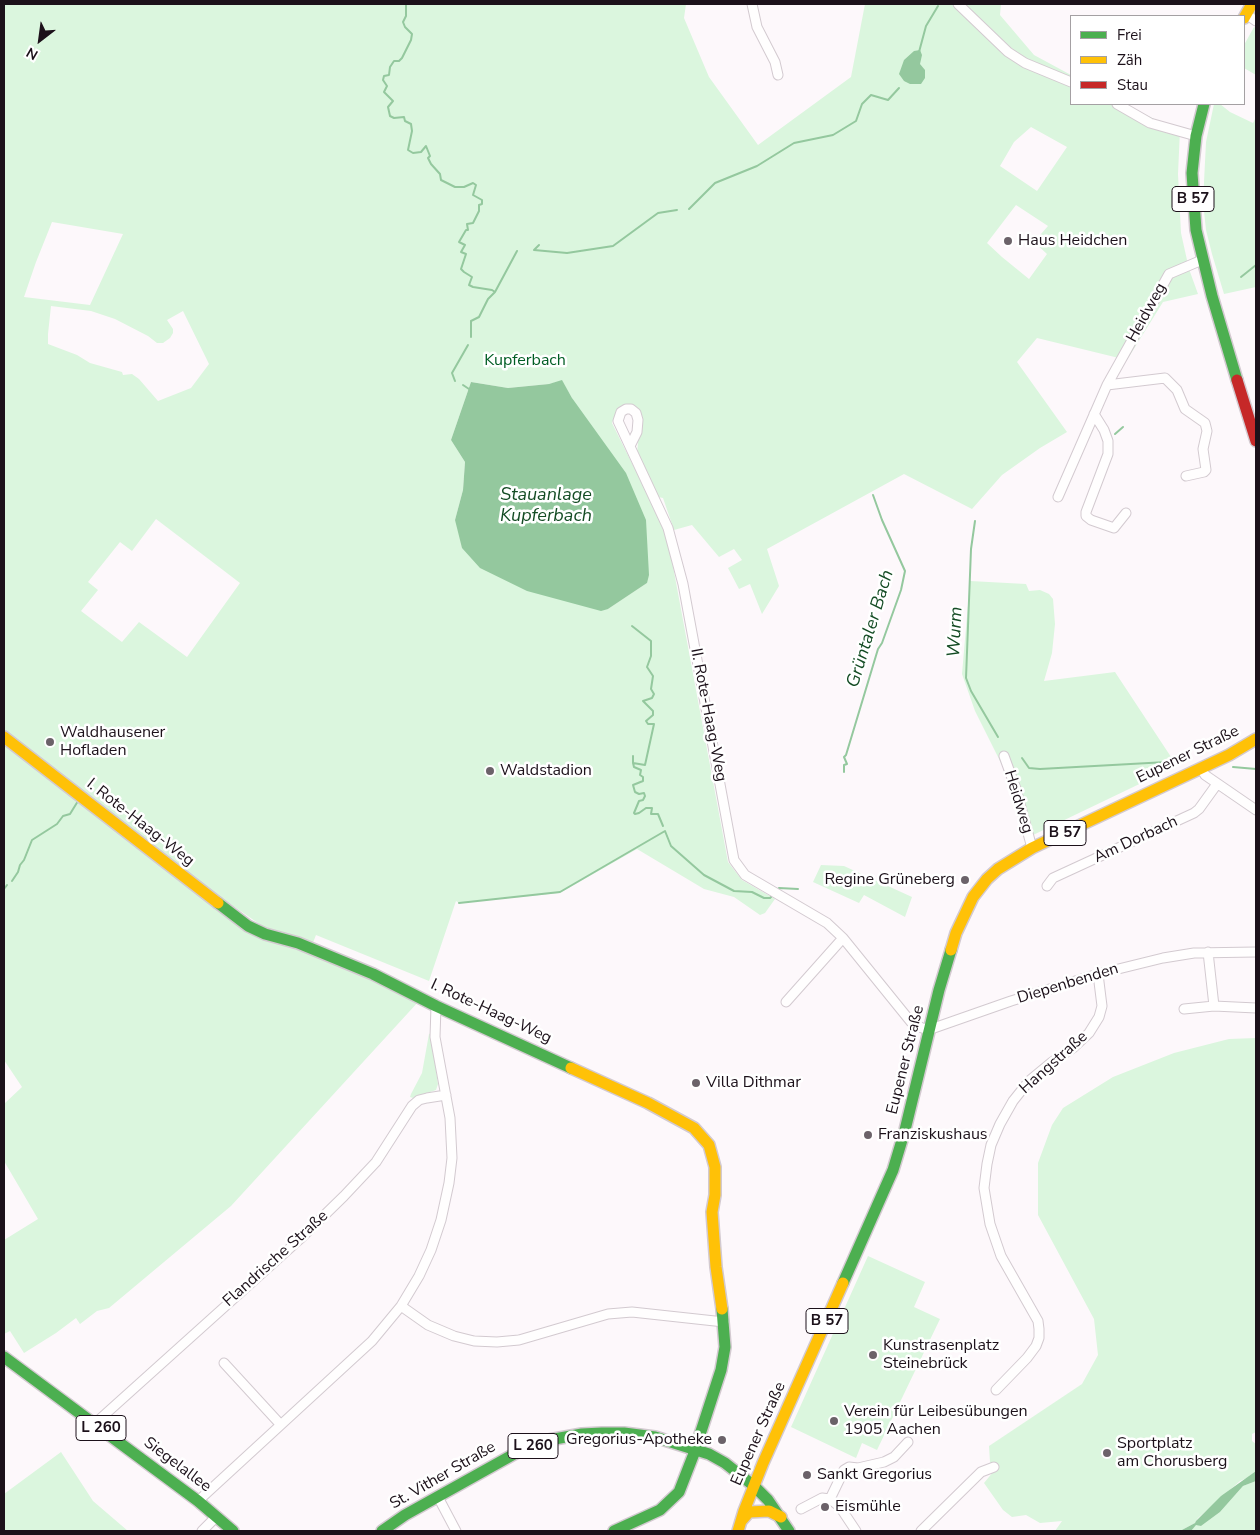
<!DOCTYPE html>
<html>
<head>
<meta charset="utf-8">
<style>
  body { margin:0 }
  #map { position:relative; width:1260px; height:1535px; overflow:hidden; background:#fdf8fb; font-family:"Nunito Sans",sans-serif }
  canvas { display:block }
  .frame { position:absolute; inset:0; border:5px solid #1c111a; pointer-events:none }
  .legend { position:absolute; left:1070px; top:15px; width:175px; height:90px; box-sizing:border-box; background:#fff; border:1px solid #a4a0a3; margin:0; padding:6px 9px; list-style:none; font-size:15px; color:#1c111a }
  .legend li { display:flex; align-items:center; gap:10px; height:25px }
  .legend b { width:25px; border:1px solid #a4a0a3 }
  .north { position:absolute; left:15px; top:15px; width:50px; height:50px; -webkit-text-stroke:4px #fff; paint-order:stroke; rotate:210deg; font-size:14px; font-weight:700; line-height:20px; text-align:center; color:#1c111a }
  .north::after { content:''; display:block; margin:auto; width:18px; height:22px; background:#1c111a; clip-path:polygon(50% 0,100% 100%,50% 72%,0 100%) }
</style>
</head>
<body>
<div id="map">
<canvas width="1260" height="1535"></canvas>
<div class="frame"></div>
<ul class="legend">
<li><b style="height:6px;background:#4caf50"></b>Frei</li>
<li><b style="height:6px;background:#ffc107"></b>Zäh</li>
<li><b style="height:6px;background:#c62828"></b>Stau</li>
</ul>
<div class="north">N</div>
</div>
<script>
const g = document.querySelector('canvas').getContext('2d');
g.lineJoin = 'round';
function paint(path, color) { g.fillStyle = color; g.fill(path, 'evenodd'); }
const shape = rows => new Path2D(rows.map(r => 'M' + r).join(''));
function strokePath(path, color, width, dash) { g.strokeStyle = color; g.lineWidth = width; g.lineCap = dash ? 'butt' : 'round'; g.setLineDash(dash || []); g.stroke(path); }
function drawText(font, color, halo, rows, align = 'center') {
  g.font = font + ' "Nunito Sans",sans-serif'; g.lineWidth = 5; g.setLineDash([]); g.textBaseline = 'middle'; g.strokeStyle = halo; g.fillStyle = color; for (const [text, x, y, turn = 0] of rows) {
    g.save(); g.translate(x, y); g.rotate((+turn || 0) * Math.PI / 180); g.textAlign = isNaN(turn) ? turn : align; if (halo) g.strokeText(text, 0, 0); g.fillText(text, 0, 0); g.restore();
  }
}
const green = shape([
  [4,4,686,4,684,18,709,77,758,145,851,77,865,4,1001,4,1000,15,1034,55,1071,75,1071,104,1125,104,1158,121,1180,130,1178,174,1181,233,1189,269,1198,294,1163,302,1127,360,1037,338,1017,362,1067,432,1040,448,1002,475,972,509,904,474,767,549,779,586,762,614,750,584,739,589,728,568,742,560,734,549,719,557,692,525,674,530,663,498,658,497,637,453,640,422,624,407,616,412,612,423,667,534,728,862,742,880,775,899,765,913,760,915,734,897,704,889,637,849,560,893,459,903,456,901,429,981,316,935,312,945,268,930,184,872,4,733],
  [1031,127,1067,147,1037,191,1000,166,1014,142],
  [1016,205,1048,226,1034,242,1047,254,1029,279,1002,257,987,243],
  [52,222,123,234,90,305,24,297,36,262],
  [51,306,91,311,115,319,148,336,157,343,163,343,170,338,173,333,173,329,167,320,183,311,209,364,191,388,158,401,139,379,132,374,123,375,122,372,90,363,77,355,48,344,48,334],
  [562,381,572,398,647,583,608,609,455,520,463,490,465,462,451,440,471,382,508,388,549,384],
  [156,519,240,583,187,657,139,622,122,642,81,611,98,590,88,582,120,542,132,551],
  [1254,27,1256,28,1256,75,1244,68,1244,45],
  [1214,104,1220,104,1230,112,1253,123,1256,117,1256,287,1224,294,1212,254,1206,230,1203,202,1206,142],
  [970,581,1026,584,1029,591,1040,590,1049,594,1053,599,1055,624,1052,653,1044,681,1115,672,1177,766,1031,836,1014,770,1003,767,975,711,962,674],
  [4,739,252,933,310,951,419,1001,231,1206,109,1308,97,1311,80,1324,76,1318,56,1333,24,1353,10,1331,4,1334,4,1240,38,1219,4,1161,4,1104,22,1087,4,1060],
  [821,865,844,866,912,897,905,917,864,895,859,903,813,882],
  [431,1033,438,1084,436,1090,413,1098,410,1097,411,1094,422,1073,429,1034],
  [1256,1038,1256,1432,1252,1434,1252,1441,1256,1444,1256,1471,1247,1478,1240,1481,1198,1518,1195,1523,1180,1531,1055,1531,1062,1521,1040,1523,1026,1515,1012,1517,1003,1510,984,1483,993,1472,990,1462,989,1446,1082,1384,1098,1355,1094,1319,1038,1215,1038,1163,1052,1125,1063,1108,1113,1077,1174,1053,1229,1039],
  [868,1256,925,1282,914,1307,940,1319,877,1450,862,1443,856,1458,791,1427],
  [61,1452,93,1501,128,1531,4,1531,4,1494],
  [1256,1481,1256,1531,1191,1531,1196,1524,1201,1526,1220,1512,1243,1486]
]);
const water = shape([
  [920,50,922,55,920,64,925,70,925,78,921,84,910,84,904,81,899,74,904,60,914,51],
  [562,380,572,398,626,473,646,520,649,575,647,583,608,609,601,611,527,591,480,568,462,548,455,520,463,490,465,462,451,440,471,382,508,388,549,384],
  [1256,1471,1256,1481,1243,1486,1220,1512,1201,1526,1196,1525,1191,1531,1180,1531,1195,1523,1196,1521,1221,1496]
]);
const stream = shape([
  [406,4,406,16,403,22,405,27,412,34,411,40,402,58,399,61,394,61,390,67,389,75,384,76,383,80,387,86,384,92,393,101,388,107,390,116,394,118,404,117,405,121,411,124,412,131,408,150,413,153,421,152,426,146,430,156,428,158,431,164,440,174,441,180,455,187,464,187,473,183,476,185,473,195,482,200,482,204,479,205,479,211,473,223,467,224,468,230,466,230,459,242,465,245,461,252,466,254,461,269,464,272,472,277,469,285,473,287,492,290,495,292],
  [919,52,926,26,938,6],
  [689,209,715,183,757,166,794,143,833,135,856,121,862,104,871,95,888,100,899,88],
  [534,250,567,253,613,246,658,213,677,210],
  [534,250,539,245],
  [1241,277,1256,265],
  [471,337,471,321,479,317,488,299,495,292,517,251],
  [455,381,452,373,468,345],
  [463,385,469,389],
  [1115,434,1123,427],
  [975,521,971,549,966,678,971,691,998,737],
  [632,626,651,641,651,656,647,667,653,676,651,689,654,694,652,698,643,701,653,711,653,715,646,721,648,724,654,724,645,765,633,763,634,767,641,770,640,775,643,777,643,781,633,785,635,792,639,794,644,793,645,796,643,800,639,801,634,813,635,814,639,813,646,808,652,808,651,814,658,814,663,826],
  [633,756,633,763],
  [1022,758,1029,768,1040,769,1185,761],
  [1233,767,1256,769],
  [844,772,844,765,847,764,844,757,846,755,878,649,882,643,901,590,905,571,882,520,873,495],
  [12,881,18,872,20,865,24,860,32,840,57,824,63,816,70,814,78,801],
  [4,889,7,885],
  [777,890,779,888,798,889],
  [459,903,560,892,665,831,671,846,704,875,734,891,752,892,764,898,770,898,772,896]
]);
const street = shape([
  [752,4,757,27,775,62,778,75],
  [958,4,1008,52,1025,63,1071,82],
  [1246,14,1256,21],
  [1117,104,1150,123,1196,136],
  [1107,385,1165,378,1177,390,1185,409,1205,423,1207,431,1203,449,1206,470,1204,472,1186,476],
  [1094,414,1104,430,1108,441,1108,454,1086,512,1086,516,1091,520,1114,528,1126,513],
  [630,446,637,432,638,420,636,413,631,409,626,409,621,412,618,421,668,528,683,584,734,860,745,875,827,923,843,938,911,1022,922,1028,931,1029,1011,1001,1098,974,1163,958,1194,953,1256,952],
  [1058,497,1107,385,1169,274,1202,260],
  [1004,756,1016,789,1032,848],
  [1201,768,1205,775,1256,810],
  [1047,886,1053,878,1194,813,1199,809,1217,784],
  [1208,952,1214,1006],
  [786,1002,843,938],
  [1184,1009,1214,1006,1256,1008],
  [401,1306,428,1325,454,1336,474,1341,497,1342,519,1340,608,1314,632,1312,724,1322],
  [224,1363,280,1424],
  [996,1390,1027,1358,1036,1346,1039,1338,1039,1329,1038,1321,1001,1256,990,1224,984,1188,987,1164,991,1145,1000,1124,1013,1101,1029,1081,1052,1062,1073,1048,1089,1033,1099,1017,1102,1006,1098,974],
  [96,1424,101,1418,300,1239,344,1196,376,1162,412,1106,419,1100,427,1098,446,1095],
  [438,1497,456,1531],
  [830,1499,844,1470,849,1467,858,1468,884,1462,894,1457,908,1442],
  [198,1501,372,1341,401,1306,419,1276,431,1250,441,1220,449,1183,452,1158,450,1118,435,1037,436,1006],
  [801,1509,822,1498,830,1499,840,1507,856,1531],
  [202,1531,216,1517],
  [921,1531,981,1472,994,1467]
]);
const fast = shape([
  [1204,104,1196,136,1192,173,1196,230,1212,296,1237,380],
  [218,903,248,926,265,934,298,943,373,974,436,1006,571,1068],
  [843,1283,893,1170,905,1130,939,990,951,950],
  [4,1357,198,1501,233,1531],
  [382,1531,405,1515,516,1453,549,1440,582,1434,602,1433,624,1433,655,1437,709,1454,725,1463,754,1486,768,1500,789,1531],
  [614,1531,660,1510,679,1492,693,1456,721,1370,725,1347,722,1309]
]);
const slow = shape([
  [1244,18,1252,4],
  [4,737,218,903],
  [951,950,956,933,973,897,987,879,998,869,1032,848,1229,755,1256,739],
  [571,1068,648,1103,694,1128,709,1145,715,1167,715,1195,712,1212,716,1267,722,1309],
  [741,1521,749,1512,769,1511,781,1517],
  [738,1531,744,1511,763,1463,843,1283]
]);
const jam = shape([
  [1237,380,1256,441]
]);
const markers = [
  [1008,241,5,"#6b6269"],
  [50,742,5,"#6b6269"],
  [490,771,5,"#6b6269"],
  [965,880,5,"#6b6269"],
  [696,1083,5,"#6b6269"],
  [868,1135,5,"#6b6269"],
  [873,1355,5,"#6b6269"],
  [834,1421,5,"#6b6269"],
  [722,1440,5,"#6b6269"],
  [1107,1453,5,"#6b6269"],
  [807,1475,5,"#6b6269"],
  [825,1507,5,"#6b6269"]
];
const shields = [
  [1193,199,42],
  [1065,833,42],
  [827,1321,42],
  [101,1428,50],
  [533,1446,50]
];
const shieldNames = [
  ["B 57",1193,199],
  ["B 57",1065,833],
  ["B 57",827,1321],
  ["L 260",101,1428],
  ["L 260",533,1446]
];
const poiNames = [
  ["Haus Heidchen",1018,241],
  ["Waldhausener",60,733],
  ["Hofladen",60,751],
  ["Waldstadion",500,771],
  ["Regine Grüneberg",955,880,"right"],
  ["Villa Dithmar",706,1083],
  ["Franziskushaus",878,1135],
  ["Kunstrasenplatz",883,1346],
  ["Steinebrück",883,1364],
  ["Verein für Leibesübungen",844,1412],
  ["1905 Aachen",844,1430],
  ["Gregorius-Apotheke",712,1440,"right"],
  ["Sportplatz",1117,1444],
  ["am Chorusberg",1117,1462],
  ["Sankt Gregorius",817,1475],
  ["Eismühle",835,1507]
];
const streetNames = [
  ["Heidweg",1147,313,-61],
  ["II. Rote-Haag-Weg",708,715,79],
  ["Eupener Straße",1188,755,-26],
  ["Heidweg",1018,802,73],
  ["I. Rote-Haag-Weg",140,823,38],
  ["Am Dorbach",1136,840,-25],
  ["Diepenbenden",1068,984,-17],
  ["I. Rote-Haag-Weg",491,1012,25],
  ["Eupener Straße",906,1060,-76],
  ["Hangstraße",1054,1063,-42],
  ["Flandrische Straße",276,1259,-42],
  ["Eupener Straße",759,1434,-66],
  ["Siegelallee",177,1465,37],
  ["St. Vither Straße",443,1476,-30]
];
const parkNames = [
  ["Kupferbach",525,361]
];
const waterNames = [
  ["Stauanlage",546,496],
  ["Kupferbach",546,517],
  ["Grüntaler Bach",871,629,-73],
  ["Wurm",956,632,-87]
];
paint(green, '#dbf6de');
paint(water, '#94c89e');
strokePath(stream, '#94c89e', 2);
strokePath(street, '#d3cad0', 11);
strokePath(fast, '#d3cad0', 14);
strokePath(slow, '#d3cad0', 14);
strokePath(jam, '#d3cad0', 14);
strokePath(street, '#fffefe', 9);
strokePath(fast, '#4caf50', 11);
strokePath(slow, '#ffc107', 11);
strokePath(jam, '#c62828', 11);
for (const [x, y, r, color] of markers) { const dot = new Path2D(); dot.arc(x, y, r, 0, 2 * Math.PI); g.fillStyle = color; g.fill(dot); strokePath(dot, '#fff', 2); }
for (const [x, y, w] of shields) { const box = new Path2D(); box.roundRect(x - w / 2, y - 12.5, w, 25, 4); g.fillStyle = '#fff'; g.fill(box); strokePath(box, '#1c111a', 1); }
drawText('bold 15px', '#1c111a', null, shieldNames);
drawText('16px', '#1c111a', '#fff', poiNames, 'left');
drawText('16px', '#1c111a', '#fff', streetNames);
drawText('16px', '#005d24', '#fff', parkNames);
drawText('italic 18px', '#144c24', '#fff', waterNames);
</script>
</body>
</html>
